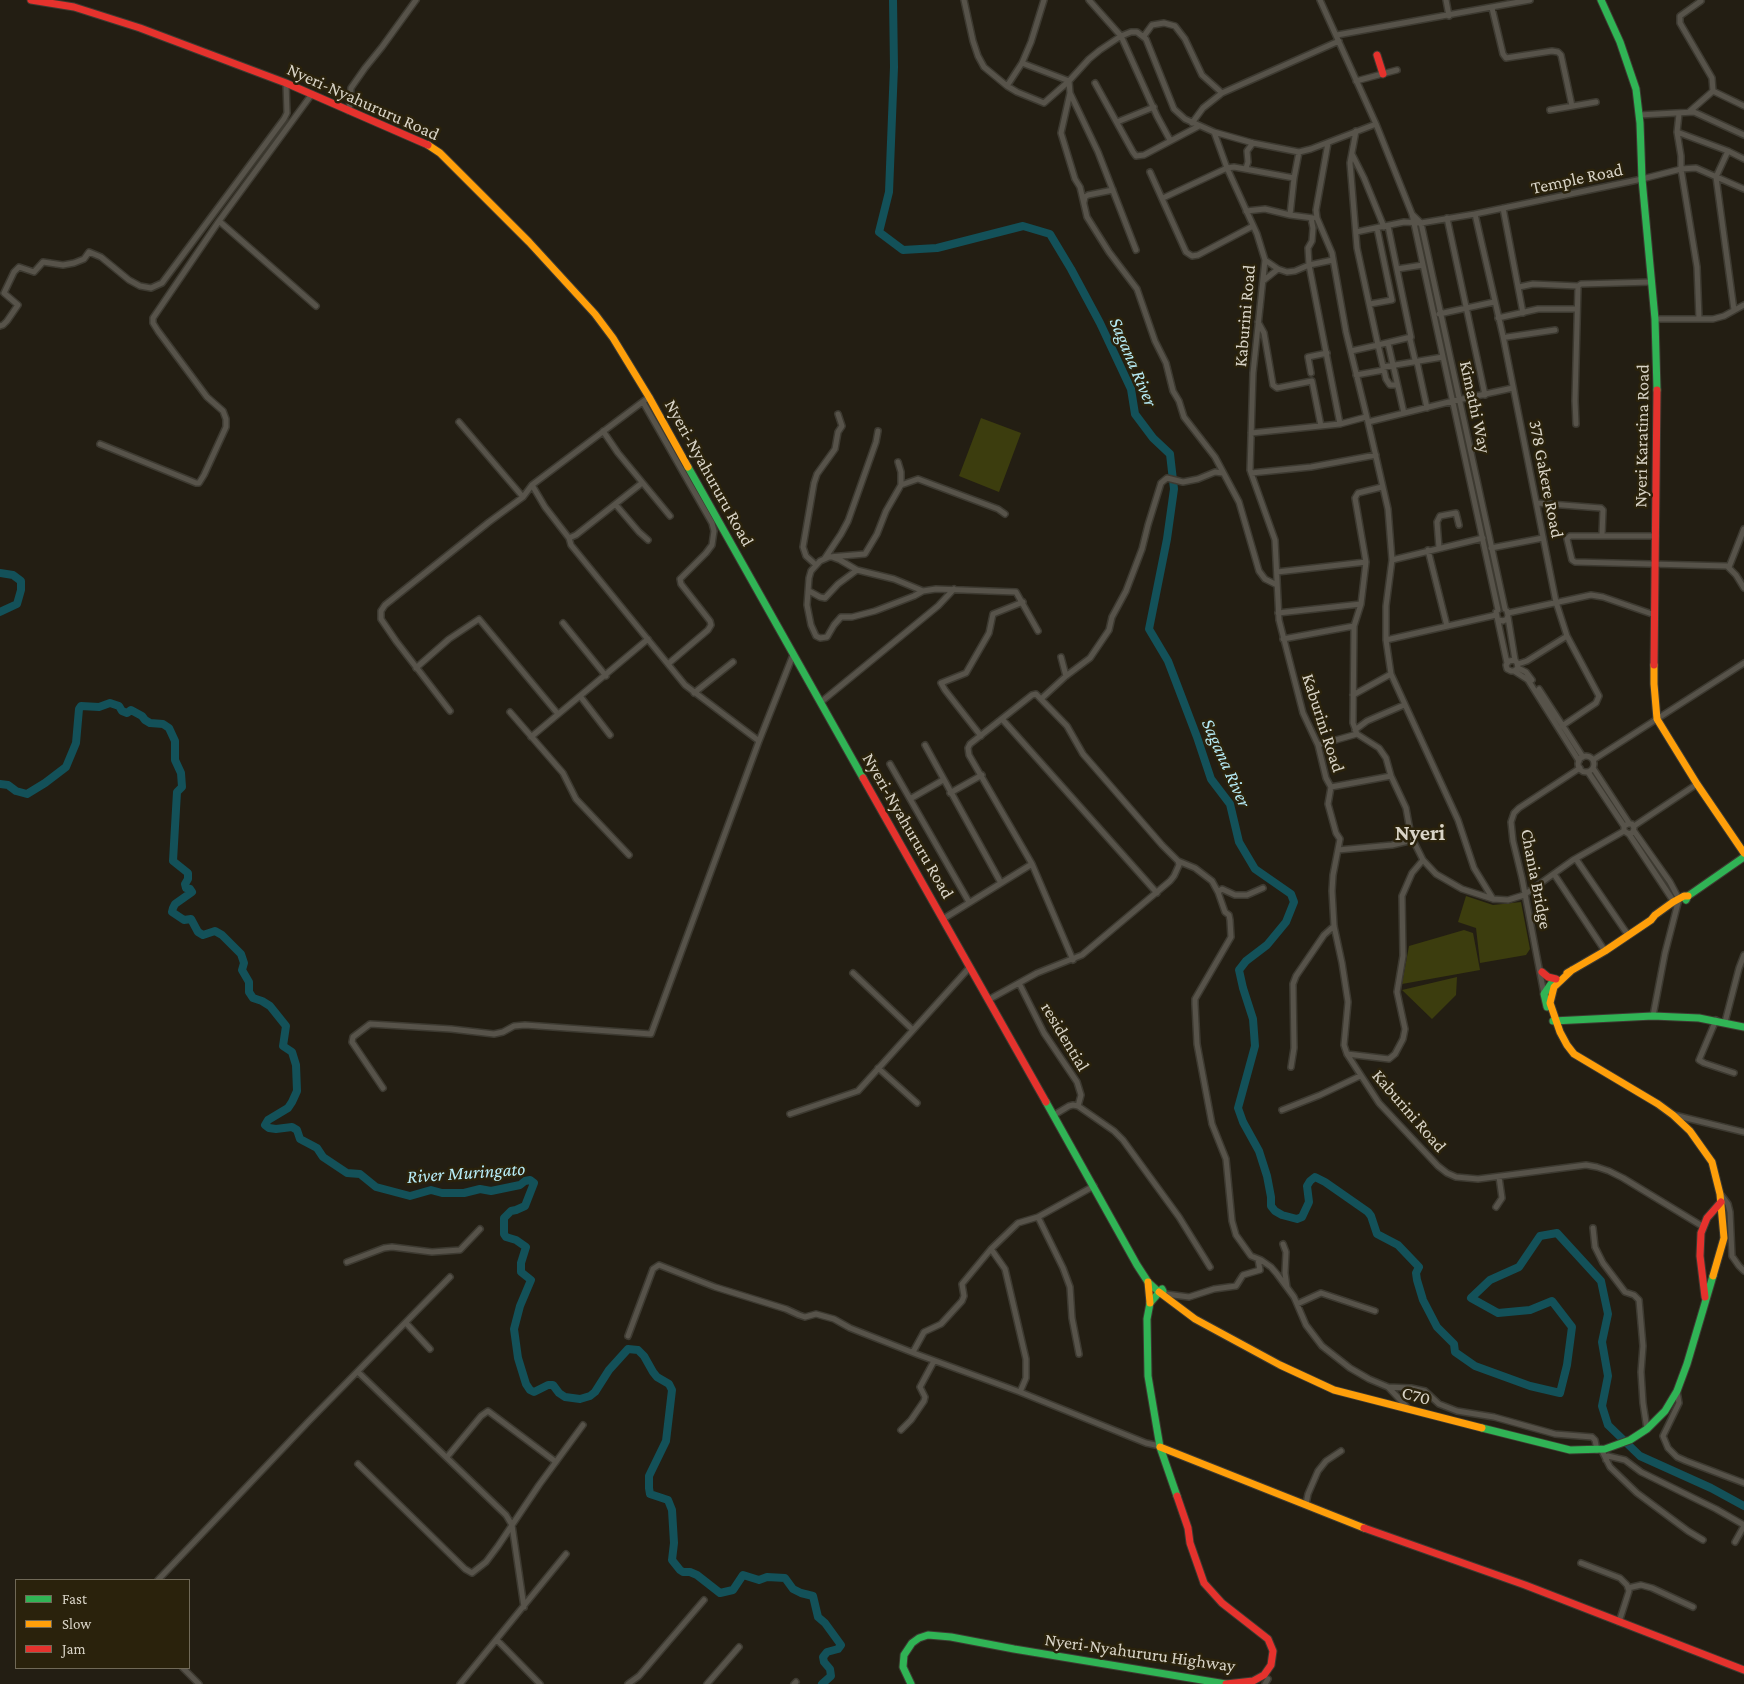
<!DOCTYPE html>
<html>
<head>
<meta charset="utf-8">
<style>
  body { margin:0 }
  #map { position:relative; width:1744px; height:1684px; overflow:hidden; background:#231e13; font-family:"Crimson Pro",serif }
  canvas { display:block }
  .legend { position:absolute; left:15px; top:1579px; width:175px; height:90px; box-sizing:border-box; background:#2a220c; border:1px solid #706957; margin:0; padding:6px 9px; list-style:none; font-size:15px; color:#d9d4c7 }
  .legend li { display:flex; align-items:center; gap:10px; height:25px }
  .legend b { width:25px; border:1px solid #706957 }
</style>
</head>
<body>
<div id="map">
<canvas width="1744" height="1684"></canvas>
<ul class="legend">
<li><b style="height:6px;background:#30b455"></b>Fast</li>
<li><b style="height:6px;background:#ff9f0a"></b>Slow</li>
<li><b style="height:6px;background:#e5322d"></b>Jam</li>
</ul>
</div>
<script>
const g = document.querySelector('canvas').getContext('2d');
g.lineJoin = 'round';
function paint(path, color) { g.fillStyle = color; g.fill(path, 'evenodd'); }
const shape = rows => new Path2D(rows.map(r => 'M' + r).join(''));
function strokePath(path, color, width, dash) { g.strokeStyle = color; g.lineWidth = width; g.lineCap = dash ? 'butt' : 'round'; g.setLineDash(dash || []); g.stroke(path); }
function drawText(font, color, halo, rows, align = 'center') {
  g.font = font + ' "Crimson Pro",serif'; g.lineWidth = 5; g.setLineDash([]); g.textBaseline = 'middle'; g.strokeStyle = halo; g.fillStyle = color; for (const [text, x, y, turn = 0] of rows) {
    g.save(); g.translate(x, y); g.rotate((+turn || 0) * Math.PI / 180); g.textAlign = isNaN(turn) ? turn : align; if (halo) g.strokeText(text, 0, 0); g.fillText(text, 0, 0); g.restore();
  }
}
const green = shape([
  [981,418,1021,433,999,492,959,476],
  [1466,896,1493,905,1521,902,1530,949,1526,955,1480,963,1476,928,1458,922],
  [1464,930,1473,933,1480,970,1402,984,1409,946],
  [1457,977,1456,995,1432,1019,1402,990]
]);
const river = shape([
  [893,0,894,67,889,192,879,232,903,250,937,248,1023,226,1050,234,1071,269,1100,323,1131,389,1135,414,1153,438,1170,454,1174,489,1167,539,1149,629,1168,661,1197,737,1211,779,1230,804,1239,842,1255,869,1291,894,1294,902,1286,922,1267,945,1246,961,1239,970,1243,988,1253,1019,1255,1046,1238,1108,1243,1122,1259,1151,1267,1176,1271,1197,1271,1206,1275,1211,1282,1215,1297,1219,1302,1217,1309,1202,1307,1186,1310,1181,1315,1177,1325,1182,1368,1212,1371,1216,1377,1234,1398,1245,1419,1267,1416,1273,1417,1280,1423,1300,1437,1327,1454,1344,1455,1352,1475,1366,1530,1386,1560,1393,1567,1365,1572,1327,1552,1301,1530,1310,1498,1313,1471,1298,1490,1280,1519,1267,1540,1236,1557,1233,1601,1281,1608,1314,1602,1342,1608,1376,1602,1406,1608,1425,1640,1456,1711,1488,1744,1506],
  [0,573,13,575,21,581,21,590,17,604,0,612],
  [0,784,8,785,16,791,27,794,45,783,66,767,76,743,79,709,81,706,99,707,110,703,119,706,122,711,127,713,131,710,142,716,145,720,150,723,163,724,169,728,175,741,175,760,181,773,182,787,177,792,173,861,188,873,188,879,185,884,186,888,190,889,192,892,175,904,173,908,172,912,184,920,191,919,198,932,203,935,215,931,222,935,241,954,244,963,242,970,249,982,249,992,253,998,262,1001,270,1006,286,1026,283,1046,292,1052,296,1065,297,1091,292,1102,288,1108,268,1120,265,1125,269,1128,276,1129,292,1127,297,1130,300,1139,317,1148,323,1157,347,1173,360,1174,376,1187,410,1196,431,1190,442,1193,464,1193,480,1189,491,1191,520,1185,525,1181,530,1180,534,1183,525,1206,516,1210,511,1211,504,1218,504,1234,506,1237,516,1240,526,1247,521,1263,521,1272,531,1280,520,1306,514,1329,518,1358,526,1384,530,1390,534,1392,548,1385,553,1385,559,1393,565,1397,580,1399,590,1396,595,1392,609,1370,628,1349,638,1350,644,1356,653,1372,657,1377,669,1384,672,1390,666,1441,649,1476,649,1488,650,1494,668,1500,672,1510,674,1543,672,1560,680,1570,683,1572,690,1572,697,1575,720,1593,733,1590,743,1575,759,1580,767,1577,785,1578,793,1589,801,1593,813,1596,818,1617,825,1623,841,1645,838,1649,827,1652,823,1657,824,1662,830,1669,831,1676,822,1684]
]);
const street = shape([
  [964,0,973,41,978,56,984,67,1007,86,1017,92,1044,103,1069,81,1089,59,1100,50,1121,36,1131,32,1137,32,1146,39,1174,109,1185,119,1214,132,1253,143,1299,152,1311,149,1376,124],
  [1089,0,1121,36,1157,116,1170,140],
  [1320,0,1376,124,1412,214,1498,610],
  [1446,0,1449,16],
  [1700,0,1701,1,1680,16,1680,23,1712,78,1713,91],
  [1492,8,1503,54,1506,58,1552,51,1558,52,1561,55,1572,106],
  [1337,35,1530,0],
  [1144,36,1152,25,1164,23,1175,26,1185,39,1202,75,1222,93],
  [1022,63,1069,81,1070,93,1098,152,1136,250],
  [1356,81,1397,70],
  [1095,83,1133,152,1136,156,1144,155,1199,126],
  [1007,86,1022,63,1031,42,1044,0],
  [1713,91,1744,106],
  [1070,93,1061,133,1075,179,1080,187,1087,217,1109,252,1137,289,1155,341,1166,363,1173,391,1179,401,1184,417,1215,457,1239,502,1259,571,1265,579,1277,585],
  [312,94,219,221,316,306],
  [1550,110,1596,102],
  [349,111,351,88,365,68,382,47,416,0],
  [1689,112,1713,91],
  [1679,114,1677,132,1681,156,1681,169,1697,267,1699,319],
  [1639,115,1694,112,1744,135],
  [1117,122,1154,107],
  [1192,123,1203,108,1222,93,1339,41],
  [1214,132,1227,168,1257,234,1265,260,1253,373,1250,470,1275,540,1279,620,1303,713,1318,745,1326,778,1331,787,1328,804,1336,833,1340,839,1333,875,1332,891,1334,926,1342,963,1348,1002,1344,1045,1347,1054,1379,1103,1438,1166,1447,1173,1456,1177,1478,1179,1586,1165,1597,1167,1609,1171,1623,1178,1702,1226],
  [1677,132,1728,151,1744,159],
  [1328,143,1316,210,1317,218,1332,253,1346,332,1368,422],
  [1728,151,1716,177,1734,310],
  [1299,152,1294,178,1290,215,1313,218],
  [1352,154,1364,178,1384,227],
  [1246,168,1248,162,1247,151,1253,143],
  [1150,172,1186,252,1192,256,1198,255,1253,226],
  [1163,198,1227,168,1234,167,1294,178],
  [1084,202,1085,197,1088,195,1113,190],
  [1503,208,1523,313],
  [1246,211,1265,209,1290,215],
  [1412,214,1421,223,1505,609],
  [1475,214,1503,336,1556,602,1567,636,1599,696,1596,703,1562,726],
  [1447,218,1485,395],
  [1388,226,1411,337,1378,345,1386,379,1390,385,1397,385],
  [1356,232,1404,222,1421,223,1475,214,1642,179,1681,169,1696,168,1744,189],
  [1265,260,1278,269,1287,272,1295,271,1309,265,1308,248,1312,241,1313,228,1311,218],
  [1333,260,1309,265,1340,424],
  [1397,269,1423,265],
  [1263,281,1278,269],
  [1519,287,1533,284,1578,286],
  [1370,304,1392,300,1377,228],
  [1439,314,1494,302],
  [1498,318,1538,309,1576,309],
  [1655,319,1713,319,1724,316,1744,305],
  [1258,322,1264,333,1273,385,1277,388,1312,381,1321,426],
  [0,326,3,325,7,321,18,305,4,293,14,272,19,267,34,272,43,262,63,265,74,263,84,259,89,252,101,257,129,280,140,286,151,288,162,283,284,119,287,113,286,83],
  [1507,337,1555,330],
  [1410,339,1415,360],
  [1388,343,1404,413],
  [1351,351,1378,345,1357,248,1350,163,1356,131],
  [1417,362,1427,408],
  [1383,367,1443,357],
  [1311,373,1308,357,1327,353],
  [1356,375,1384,370],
  [643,402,712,523,714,531,712,545,706,553,680,579,681,584,710,621,711,625,708,630,668,664],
  [459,422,523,497],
  [1576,424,1575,401,1578,286,1581,284,1652,282],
  [603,431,618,453,670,516],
  [1251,433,1340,424,1366,417],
  [100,444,196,483,199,483,204,475,226,427,226,419,223,411,207,397,158,331,153,323,153,318,219,221],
  [898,462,901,472,901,485,886,511,877,534,865,554,829,557,820,561,811,571,809,578,807,605,811,625,816,636,820,638,827,637,834,625,841,617,852,617,875,611,914,596,923,591,936,589,1016,592,1038,631],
  [1251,473,1311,467,1376,455],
  [532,485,545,507,569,538,576,535,642,483],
  [901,485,918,479,998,509,1005,514],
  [1382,487,1358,493,1355,498,1366,562,1361,604,1354,626,1353,723,1357,734,1379,748,1386,758,1391,776,1406,808,1411,836,1423,860,1436,874,1462,889,1493,899,1508,900,1524,895,1573,860,1624,831],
  [1537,503,1601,508,1603,510,1602,535],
  [616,505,639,532,648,540],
  [1656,536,1570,536,1567,539,1572,560,1575,562,1727,566,1736,575,1744,588],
  [569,538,571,545,685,685,759,741],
  [1439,548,1437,522,1440,516,1456,513,1459,525],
  [1491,548,1543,538],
  [1428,550,1447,626],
  [832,557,840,560,857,570,894,579,923,591],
  [825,558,841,534,848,521,876,442,878,431],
  [1392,560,1483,538],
  [816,565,806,556,803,547,814,483,817,474,835,449,838,432,842,426,838,414],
  [1729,567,1744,529],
  [1277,572,1366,562],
  [809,591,820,597,825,598,838,584,857,570],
  [1496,612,1507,663],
  [1278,613,1361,604],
  [1508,613,1591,595,1603,597,1655,615],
  [1508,617,1515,660],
  [1499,620,1503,621,1507,619,1508,615,1507,611],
  [563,623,606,676],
  [1283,639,1354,626],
  [1386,640,1496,615],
  [1061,657,1066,676],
  [1518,664,1527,661,1567,636],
  [416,668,449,639,479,619,558,714],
  [1518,668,1526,672,1532,680],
  [1514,671,1518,668,1517,663,1515,660,1509,661,1506,665,1507,669,1511,671,1514,671,1528,680,1579,761],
  [1539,689,1583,757],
  [694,693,733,662],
  [1353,695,1391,674],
  [580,696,610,735],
  [1041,699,1066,676,1090,658,1109,630,1112,617,1126,591,1142,549,1148,525,1161,483,1167,478,1183,482,1198,479,1215,472,1223,473],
  [821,702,938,606,954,589],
  [450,711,396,641,381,619,381,611,385,605,489,522,523,497,532,485,649,397],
  [510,712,563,773,576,799,629,855],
  [1002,719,1157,893],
  [1355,730,1367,721,1404,705],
  [981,736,945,690,941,683,966,673,989,633,993,614,1023,602],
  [531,737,648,639],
  [925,745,1001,883],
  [1318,745,1357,734],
  '1578 764a8 8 0 1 1 16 0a8 8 0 1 1-16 0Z',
  [1593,760,1744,663],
  [890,764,969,902],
  [1593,768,1629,823],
  [1588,772,1624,826],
  [1331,787,1391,776],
  [950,793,982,775],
  [910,799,943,780],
  [1634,826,1697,784],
  [1634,831,1670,882,1679,899,1665,953,1653,1016],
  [1629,834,1633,832,1634,828,1632,824,1628,824,1624,826,1624,831,1629,834,1672,899,1674,904],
  [1338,850,1392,845,1413,840],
  [1576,859,1628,935],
  [1178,861,1195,868,1212,881,1218,892,1225,912,1229,915,1230,920,1231,937,1195,999,1195,1004,1197,1044,1212,1124,1226,1159,1232,1221,1236,1235,1251,1256,1261,1260,1271,1267,1277,1274,1294,1297,1306,1325,1322,1346,1350,1368,1369,1379,1388,1387,1408,1408],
  [1032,864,1073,960],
  [1554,874,1605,951],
  [1218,892,1222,889,1235,895,1247,895,1263,888],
  [1493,899,1474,868,1458,820,1391,674,1386,640,1386,606,1392,560,1388,509,1368,422,1453,401,1513,388],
  [943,919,1032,864,969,755,968,748,970,744,1032,695,1036,694,1067,726,1083,754,1162,845,1178,861,1179,865,1174,876,1170,881,1082,955,1037,973,988,1000],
  [853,973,913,1030],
  [1019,983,1044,1033,1077,1082,1081,1095,1078,1106],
  [1544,994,1522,878,1513,841,1511,822,1514,813,1519,808,1580,768],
  [1716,1020,1699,1060,1704,1063,1734,1073],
  [1725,1022,1739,968,1744,955],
  [1347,1054,1389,1059,1395,1054,1403,1039,1405,1029,1397,992,1403,956,1402,896,1412,873,1423,860],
  [1291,1067,1294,1048,1293,984,1296,976,1324,935,1334,926],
  [878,1068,917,1103],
  [383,1088,352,1042,353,1037,370,1024,451,1029,494,1034,503,1032,514,1026,525,1025,651,1034,759,741,793,655],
  [1282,1110,1320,1095,1360,1076],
  [790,1114,858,1091,970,967],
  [1054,1115,1069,1106,1073,1105,1078,1106,1114,1131,1123,1140,1179,1217,1210,1267],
  [1674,1115,1744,1132],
  [1722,1196,1728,1204,1730,1212,1732,1256,1739,1266,1744,1271],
  [1496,1207,1502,1198,1499,1177],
  [1038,1217,1063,1268,1070,1287,1072,1318,1079,1354],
  [1593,1228,1595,1247,1603,1263,1625,1292,1634,1295,1639,1300,1643,1346,1641,1372,1643,1403,1647,1429],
  [1283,1244,1286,1252,1285,1273,1287,1287],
  [347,1262,384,1248,392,1247,432,1252,460,1250,480,1229],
  [1166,1294,1189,1297,1214,1289,1236,1286,1243,1275,1260,1270,1258,1259],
  [1297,1304,1321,1293,1375,1311],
  [406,1323,430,1349],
  [628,1336,653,1269,659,1265,715,1287,786,1309,799,1315,805,1317,816,1314,834,1319,850,1328,919,1355,1020,1392,1146,1443,1160,1446],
  [913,1352,924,1332,941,1324,962,1301,964,1296,962,1284,991,1249],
  [358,1372,506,1515,512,1525,524,1607],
  [1388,1387,1411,1388,1425,1391,1439,1404,1457,1411,1494,1417,1555,1434,1592,1437,1595,1440,1597,1450],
  [1677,1391,1679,1403,1663,1436,1668,1448,1677,1457,1686,1461,1744,1483],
  [1020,1392,1026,1378,1026,1359,1005,1269,991,1249,1018,1223,1038,1217,1094,1186],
  [901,1430,911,1420,924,1401,925,1397,920,1387,934,1361],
  [1601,1449,1610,1467,1637,1493,1688,1531,1703,1540],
  [447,1457,481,1416,488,1411,556,1462],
  [1606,1460,1608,1456,1625,1460,1641,1472,1716,1509,1744,1525],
  [358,1464,465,1569,472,1573,486,1562,498,1546,539,1485,583,1425],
  [1306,1504,1308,1494,1318,1471,1326,1461,1341,1451],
  [1735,1542,1744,1526],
  [1581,1563,1620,1578,1627,1585,1629,1591,1619,1622],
  [158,1580,308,1422,450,1277],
  [1628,1588,1641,1585,1652,1588,1693,1607],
  [497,1640,540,1684],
  [183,1668,199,1684],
  [460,1684,566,1554],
  [628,1684,639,1676,704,1600],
  [707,1684,739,1647],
  [794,1684,796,1682],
  [1265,1684,1268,1679]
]);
const fast = shape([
  [1601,0,1620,42,1636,89,1640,123,1642,179,1655,319,1657,390],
  [688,467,863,778],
  [1686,900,1688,896,1744,857],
  [1547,1007,1544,994,1553,981],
  [1553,1021,1653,1016,1699,1018,1744,1027],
  [1046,1102,1137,1265,1148,1282,1159,1292],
  [1163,1291,1162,1289,1150,1303,1147,1319,1148,1376,1160,1447,1177,1496],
  [1482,1428,1570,1450,1605,1449,1630,1440,1647,1429,1665,1411,1677,1391,1687,1364,1713,1276],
  [911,1684,903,1667,904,1655,912,1643,919,1638,928,1635,951,1637,1014,1649,1226,1684]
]);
const slow = shape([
  [428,145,440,153,529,242,595,314,613,338,649,397,688,467],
  [1654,665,1654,684,1657,719,1697,784,1744,853],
  [1572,970,1554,987,1550,1003,1560,1032,1567,1045,1574,1054,1658,1104,1673,1115,1690,1131,1712,1162,1720,1194,1724,1238,1713,1276],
  [1567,973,1605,951,1651,920,1655,915,1673,902,1684,896,1688,896],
  [1148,1282,1150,1303],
  [1159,1292,1195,1319,1280,1365,1334,1390,1482,1428],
  [1160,1447,1364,1528]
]);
const jam = shape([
  [31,0,74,7,140,28,286,83,428,145],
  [1377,55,1383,74],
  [1654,665,1657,390],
  [863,778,1046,1102],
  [1542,972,1548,977,1556,979],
  [1705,1297,1700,1256,1701,1233,1707,1218,1721,1202],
  [1177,1496,1188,1528,1190,1543,1204,1583,1222,1603,1268,1639,1273,1651,1271,1665,1264,1675,1253,1681,1226,1684],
  [1364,1528,1525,1585,1744,1670]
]);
const streetNames = [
  ["Nyeri-Nyahururu Road",363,102,24],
  ["Temple Road",1577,179,-12],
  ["Kaburini Road",1245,316,-85],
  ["Kimathi Way",1475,407,78],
  ["Nyeri Karatina Road",1642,436,-89],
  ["Nyeri-Nyahururu Road",709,473,61],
  ["378 Gakere Road",1546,479,79],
  ["Kaburini Road",1323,723,72],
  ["Nyeri-Nyahururu Road",908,826,60],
  ["Chania Bridge",1536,879,79],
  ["residential",1065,1037,59],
  ["Kaburini Road",1409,1111,49],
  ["C70",1416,1396,14],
  ["Nyeri-Nyahururu Highway",1140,1653,8]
];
const waterNames = [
  ["Sagana River",1133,362,67],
  ["Sagana River",1226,763,66],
  ["River Muringato",466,1173,-4]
];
const districtNames = [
  ["Nyeri",1420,833]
];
paint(green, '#3c3d0e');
strokePath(river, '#135159', 8);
strokePath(street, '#3d3a31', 8);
strokePath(fast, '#3d3a31', 9);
strokePath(slow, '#3d3a31', 9);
strokePath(jam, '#3d3a31', 9);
strokePath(street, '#57534a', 5);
strokePath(fast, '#30b455', 7);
strokePath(slow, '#ff9f0a', 7);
strokePath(jam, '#e5322d', 7);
drawText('18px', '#d9d4c7', '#2a220c', streetNames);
drawText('italic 19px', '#b7ecf6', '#2a220c', waterNames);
drawText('bold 22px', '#d9d4c7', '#2a220c', districtNames);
</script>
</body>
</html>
